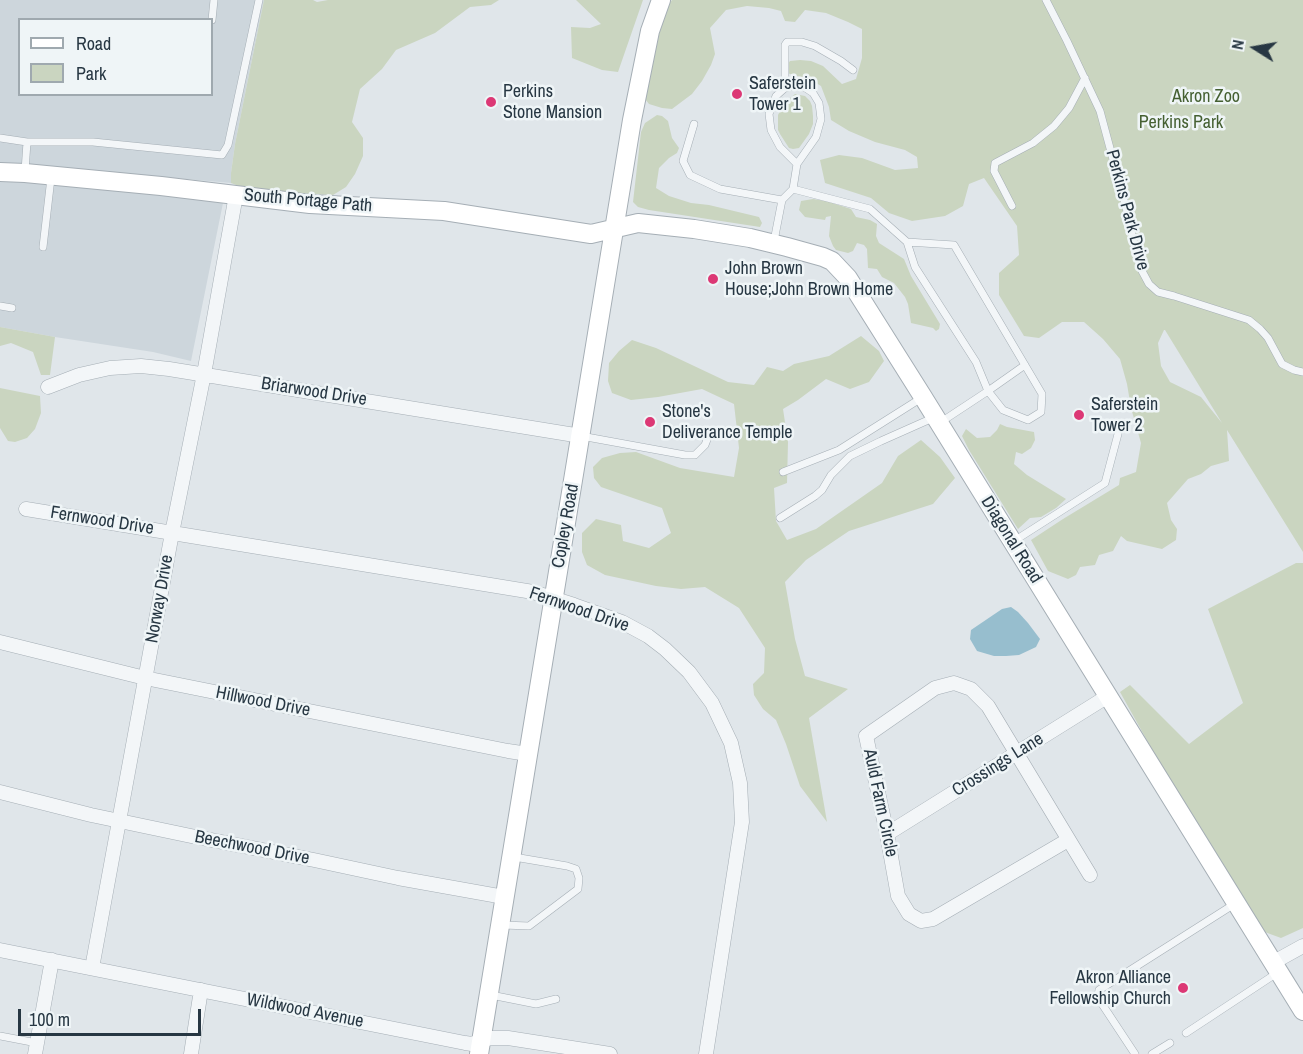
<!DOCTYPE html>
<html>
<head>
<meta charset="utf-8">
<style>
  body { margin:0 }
  #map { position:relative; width:1303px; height:1054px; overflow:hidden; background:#e0e6ea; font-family:"Archivo Narrow",sans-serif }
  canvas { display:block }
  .legend { position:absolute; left:18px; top:18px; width:195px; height:78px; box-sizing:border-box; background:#eff5f7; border:2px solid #9fa9af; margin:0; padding:8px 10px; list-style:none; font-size:18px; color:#273743 }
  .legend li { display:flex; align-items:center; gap:12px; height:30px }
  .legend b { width:30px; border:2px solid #9fa9af }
  .north { position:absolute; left:1225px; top:18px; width:60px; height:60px; -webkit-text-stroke:4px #eff5f7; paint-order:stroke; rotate:281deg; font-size:16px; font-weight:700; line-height:24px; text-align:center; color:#273743 }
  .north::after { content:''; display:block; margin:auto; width:21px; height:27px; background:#273743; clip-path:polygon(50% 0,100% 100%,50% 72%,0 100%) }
  .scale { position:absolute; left:18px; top:1009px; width:183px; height:27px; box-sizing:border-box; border:3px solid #273743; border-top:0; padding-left:8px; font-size:18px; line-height:21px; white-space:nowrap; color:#273743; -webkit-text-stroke:4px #eff5f7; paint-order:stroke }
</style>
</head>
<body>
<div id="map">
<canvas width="1303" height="1054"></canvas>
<ul class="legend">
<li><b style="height:8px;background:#fff"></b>Road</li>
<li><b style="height:16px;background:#cad5c0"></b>Park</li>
</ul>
<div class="north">N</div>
<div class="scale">100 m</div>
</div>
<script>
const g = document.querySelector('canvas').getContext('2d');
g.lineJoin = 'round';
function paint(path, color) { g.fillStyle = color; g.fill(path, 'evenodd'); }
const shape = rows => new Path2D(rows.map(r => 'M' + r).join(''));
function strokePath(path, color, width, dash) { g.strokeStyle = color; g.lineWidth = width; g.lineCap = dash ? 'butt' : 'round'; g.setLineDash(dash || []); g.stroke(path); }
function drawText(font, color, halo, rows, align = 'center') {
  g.font = font + ' "Archivo Narrow",sans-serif'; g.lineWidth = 5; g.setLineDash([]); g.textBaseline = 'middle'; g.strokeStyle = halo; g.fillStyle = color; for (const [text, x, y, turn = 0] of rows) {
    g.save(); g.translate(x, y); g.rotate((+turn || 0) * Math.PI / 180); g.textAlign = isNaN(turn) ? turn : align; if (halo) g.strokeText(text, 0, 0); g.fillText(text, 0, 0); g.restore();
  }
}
const built = shape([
  [0,0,264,0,235,144,231,173,231,183,0,163],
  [20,20,212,20,212,94,20,94],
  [0,179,106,188,223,203,191,361,153,352,55,337,0,327]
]);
const green = shape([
  [264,0,313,0,317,2,328,0,499,0,491,5,470,7,435,33,396,50,382,69,360,89,352,122,363,138,363,156,355,174,346,187,333,195,281,193,249,190,231,183,231,173,235,144],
  [576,0,643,0,618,72,602,70,572,58,571,27,590,28,601,24],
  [672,0,1303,0,1303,552,1227,430,1229,461,1211,466,1201,474,1188,479,1167,503,1171,520,1177,529,1176,540,1162,549,1127,541,1121,536,1113,551,1099,555,1095,565,1080,567,1076,575,1068,579,1048,571,1031,540,1063,519,1119,485,1120,478,1136,472,1141,443,1131,408,1127,384,1120,359,1103,339,1084,322,1062,322,1039,338,1024,336,999,295,999,273,1019,255,1017,226,984,178,969,184,963,206,945,216,912,221,889,213,871,198,825,183,820,160,839,155,862,158,895,170,918,168,917,157,905,150,875,142,849,131,831,120,829,107,821,86,811,80,787,73,786,66,790,61,800,60,811,61,823,66,842,84,856,79,862,58,862,29,848,22,826,13,805,10,795,22,785,21,781,11,769,8,747,6,726,10,710,28,715,54,711,65,702,81,692,94,672,109,662,108,649,104,645,99,659,35,660,22,665,9],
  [1164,330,1165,330,1222,423,1201,397,1170,382,1161,366,1158,343],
  [795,94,805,96,810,101,812,106,813,116,813,124,809,134,799,148,793,149,789,148,780,134,778,130,778,115,784,103],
  [657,115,662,116,668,121,672,138,679,148,677,153,669,158,659,168,656,188,669,196,691,203,709,205,759,217,762,223,760,227,649,210,638,207,633,202,641,132,645,123],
  [813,199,826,201,851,209,856,217,870,220,877,224,876,236,879,243,904,259,911,276,940,324,939,329,936,331,933,328,911,323,908,304,905,297,894,283,882,277,877,269,868,268,867,249,864,245,857,243,853,251,848,253,836,250,833,246,829,236,831,216,826,217,825,220,805,217,799,210,801,201],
  [0,327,55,337,50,375,41,375,33,352,11,343,0,346],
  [861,336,879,351,884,361,869,382,850,389,826,379,798,400,783,409,788,442,787,483,774,488,776,521,787,540,816,529,882,483,898,456,921,440,940,457,955,478,933,504,849,531,806,560,785,582,795,639,805,676,848,689,809,718,827,822,800,786,786,744,776,720,763,709,754,695,753,684,764,673,765,648,739,608,705,587,681,589,656,586,605,575,587,565,582,552,582,533,596,519,621,525,623,541,649,548,671,533,662,508,601,487,594,478,593,467,602,458,620,453,636,452,680,468,734,477,739,448,734,404,702,389,658,397,631,400,612,393,608,381,609,363,619,351,632,340,656,348,728,382,754,385,767,367,783,371,794,364,829,356],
  [0,388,40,396,41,413,35,429,27,438,15,442,8,441,0,428],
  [1000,424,1007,427,1034,432,1035,440,1031,448,1022,454,1016,452,1014,464,1027,475,1066,499,1056,508,1041,517,1030,518,1018,529,969,450,962,436,966,429,977,438,990,437,997,430],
  [1296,563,1303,563,1303,928,1281,938,1251,927,1120,692,1130,685,1189,744,1243,703,1208,609]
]);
const water = shape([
  [1011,607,1018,612,1028,623,1040,639,1036,647,1019,655,1006,656,994,656,977,651,970,639,971,630,1002,609]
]);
const lane = shape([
  [1046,0,1067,41,1100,111,1128,215,1136,254,1142,271,1149,284,1158,292,1174,296,1249,320,1260,329,1268,338,1282,364,1294,370,1303,372],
  [212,20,214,0],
  [785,88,785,45,787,42,802,42,815,46,841,61,853,70],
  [694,124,683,161,690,175,720,189,782,200,793,189,870,209,907,242,954,245,1042,394,1041,412,1028,420,1003,410,988,391,941,422],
  [0,138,27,142],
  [25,171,27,142,93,142,222,155,228,145,259,0],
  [793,189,797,164,816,137,821,119,819,103,813,93,804,87,793,86,785,88,776,96,769,114,771,130,780,147,797,164],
  [1012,206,994,171,995,163,1033,143,1054,126,1069,108,1085,78],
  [774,241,782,200],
  [907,242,915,267,976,362,988,391,1025,365],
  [43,247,51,178],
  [0,306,12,308],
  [581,436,685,455,695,455,705,445,710,432],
  [783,472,839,450,923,397],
  [780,518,815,496,822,490,831,475,850,456,881,441,935,417],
  [1014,541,1105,483,1118,434],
  [503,925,529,926,578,889,579,878,576,869,567,866,514,857],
  [491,995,536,1004,556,999],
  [1186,1033,1277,973],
  [0,1036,37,1043],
  [1135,1054,1100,1001,1098,995,1099,990,1236,903],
  [1152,1054,1170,1043]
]);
const street = shape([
  [48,387,79,375,110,368,141,366,169,369,581,436],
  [26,509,533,592,574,605,622,622,648,636,665,649,689,672,712,703,731,743,740,783,742,822,706,1054],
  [0,642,145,678,508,751,528,754],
  [0,792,91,815,191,836,314,860,398,878,504,897],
  [887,834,1108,696],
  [1068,840,933,919,921,921,909,914,898,896,887,834,866,736,935,688,954,683,971,689,988,706,1090,875],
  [0,950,465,1043,472,1044,490,1038,508,1038,610,1054],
  [1274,962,1303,946],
  [92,968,172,533,204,374,236,195],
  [35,1054,52,960],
  [191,1054,201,990]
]);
const secondary = shape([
  [0,172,25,173,161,186,310,204,444,211,591,234,638,223,694,229,750,238,787,247,823,257,832,261,848,278,923,397,1303,1011],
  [479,1054,632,120,650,31,661,0]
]);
const markers = [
  [737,94,6,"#dc3875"],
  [491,102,6,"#dc3875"],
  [713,279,6,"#dc3875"],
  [1079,415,6,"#dc3875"],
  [650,422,6,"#dc3875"],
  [1183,988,6,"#dc3875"]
];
const poiNames = [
  ["Saferstein",749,84],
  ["Tower 1",749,105],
  ["Perkins",503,92],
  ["Stone Mansion",503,113],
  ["John Brown",725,269],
  ["House;John Brown Home",725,290],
  ["Saferstein",1091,405],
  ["Tower 2",1091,426],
  ["Stone's",662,412],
  ["Deliverance Temple",662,433],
  ["Akron Alliance",1171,978,"right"],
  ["Fellowship Church",1171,999,"right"]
];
const parkNames = [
  ["Akron Zoo",1206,97],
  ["Perkins Park",1181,123]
];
const streetNames = [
  ["South Portage Path",308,201,5],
  ["Perkins Park Drive",1127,210,75],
  ["Briarwood Drive",314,392,9],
  ["Fernwood Drive",102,521,9],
  ["Copley Road",566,526,-80],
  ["Diagonal Road",1011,540,58],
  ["Norway Drive",160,599,-80],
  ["Fernwood Drive",579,610,19],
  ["Hillwood Drive",263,702,11],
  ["Crossings Lane",998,765,-32],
  ["Auld Farm Circle",880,803,78],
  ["Beechwood Drive",252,848,11],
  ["Wildwood Avenue",305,1011,11]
];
paint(built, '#cdd6dc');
paint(green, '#cad5c0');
paint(water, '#97bece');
strokePath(lane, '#a5aeb5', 8);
strokePath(street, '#a5aeb5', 15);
strokePath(secondary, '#a5aeb5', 20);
strokePath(lane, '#f3f6f8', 7);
strokePath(street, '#f3f6f8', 14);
strokePath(secondary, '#fff', 18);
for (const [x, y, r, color] of markers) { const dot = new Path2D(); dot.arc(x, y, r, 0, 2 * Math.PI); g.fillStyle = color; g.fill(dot); strokePath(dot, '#eff5f7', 2); }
drawText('18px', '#273743', '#eff5f7', poiNames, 'left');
drawText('18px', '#456032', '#eff5f7', parkNames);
drawText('18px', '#273743', '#eff5f7', streetNames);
</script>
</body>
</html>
